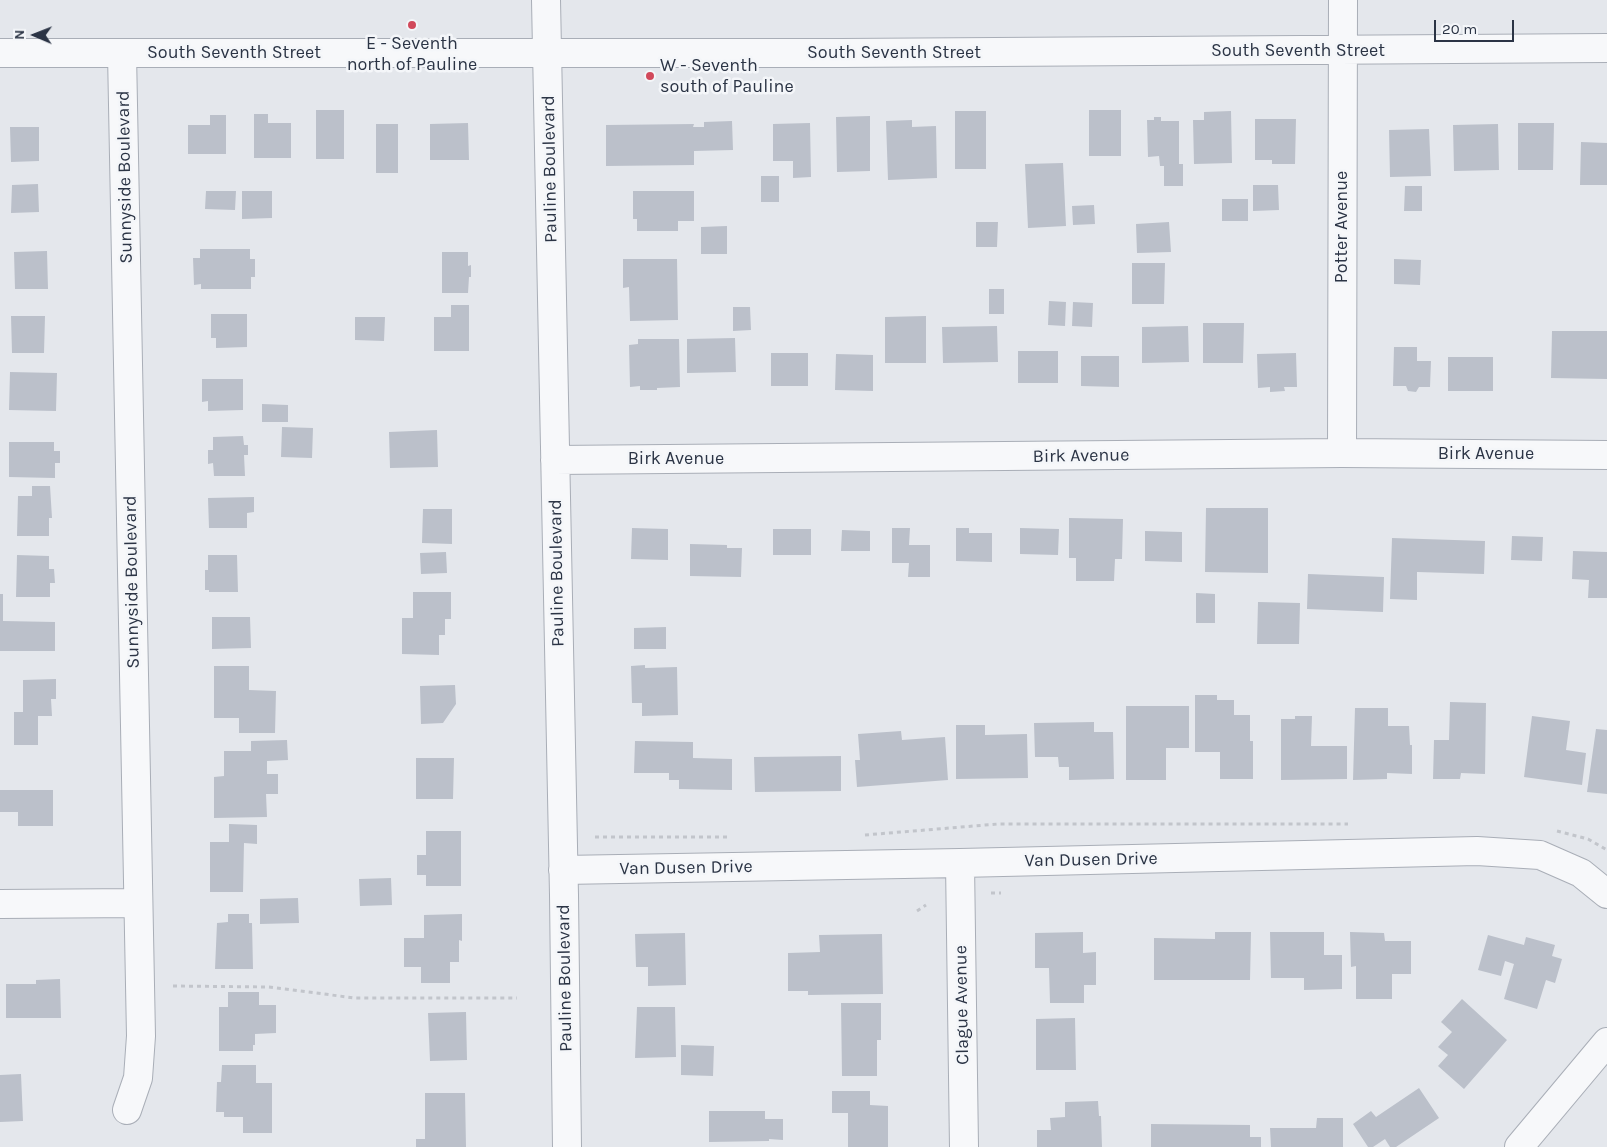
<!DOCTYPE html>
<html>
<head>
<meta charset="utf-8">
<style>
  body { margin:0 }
  #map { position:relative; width:1607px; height:1147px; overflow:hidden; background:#e4e7ec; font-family:Karla,sans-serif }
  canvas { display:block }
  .north { position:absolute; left:10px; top:10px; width:50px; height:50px; -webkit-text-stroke:4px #f4f6f9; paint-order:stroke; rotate:271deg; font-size:14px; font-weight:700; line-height:20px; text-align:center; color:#2b3445 }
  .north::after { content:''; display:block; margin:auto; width:18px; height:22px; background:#2b3445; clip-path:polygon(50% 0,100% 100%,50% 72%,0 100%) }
  .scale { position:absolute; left:1434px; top:20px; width:80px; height:22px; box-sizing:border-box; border:2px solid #2b3445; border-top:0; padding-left:6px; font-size:15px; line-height:18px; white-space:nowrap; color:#2b3445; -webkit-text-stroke:4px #f4f6f9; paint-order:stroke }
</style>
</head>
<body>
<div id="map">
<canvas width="1607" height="1147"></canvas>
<div class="north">N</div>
<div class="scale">20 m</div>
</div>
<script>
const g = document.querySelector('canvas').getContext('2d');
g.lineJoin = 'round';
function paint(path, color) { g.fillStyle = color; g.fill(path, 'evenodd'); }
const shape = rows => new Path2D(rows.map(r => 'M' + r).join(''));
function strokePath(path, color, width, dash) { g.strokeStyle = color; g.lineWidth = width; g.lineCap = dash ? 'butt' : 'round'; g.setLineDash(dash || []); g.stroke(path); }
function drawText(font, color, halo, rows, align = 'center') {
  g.font = font + ' Karla,sans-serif'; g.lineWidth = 5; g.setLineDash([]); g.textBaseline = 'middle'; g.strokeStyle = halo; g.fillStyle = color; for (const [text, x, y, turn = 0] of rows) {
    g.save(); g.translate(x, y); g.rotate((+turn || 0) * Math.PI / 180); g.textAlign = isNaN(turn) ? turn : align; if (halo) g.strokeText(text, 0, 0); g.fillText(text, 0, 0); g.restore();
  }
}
const building = shape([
  [316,110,344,110,344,159,316,159],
  [1089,110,1121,110,1121,156,1089,156],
  [955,111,986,111,986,169,955,169],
  [1231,111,1232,163,1194,164,1193,120,1204,120,1204,112],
  [254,114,268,114,268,123,291,123,291,158,254,158],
  [210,115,226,115,226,154,188,154,188,125,210,125],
  [870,116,870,171,837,172,836,117],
  [1154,117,1161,117,1161,121,1179,121,1179,164,1183,164,1183,186,1164,186,1164,166,1160,166,1159,156,1148,157,1147,120,1154,120],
  [1255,119,1296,119,1295,164,1272,164,1272,160,1255,160],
  [912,120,912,127,936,126,937,178,888,180,886,121],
  [732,121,733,150,694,151,694,165,606,166,606,125,694,124,693,127,704,127,704,122],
  [468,123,469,160,430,160,430,124],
  [810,123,811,177,793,178,793,161,773,161,773,124],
  [1518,123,1554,123,1553,170,1518,170],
  [376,124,398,124,398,173,376,173],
  [1498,124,1499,170,1454,171,1453,125],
  [10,127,39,127,39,161,11,162],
  [1429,129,1431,176,1390,177,1389,130],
  [1581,142,1607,143,1607,185,1580,185],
  [1063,163,1066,226,1028,228,1025,164],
  [761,176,779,176,779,202,761,202],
  [38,184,39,212,11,213,12,185],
  [1253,185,1278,185,1279,210,1253,211],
  [1405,186,1422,186,1422,211,1404,211],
  [206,191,236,191,235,210,205,209],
  [242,191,272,191,272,218,242,219],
  [633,191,694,191,694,221,678,221,678,231,637,231,637,219,633,219],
  [1222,199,1248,199,1248,221,1222,221],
  [1094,205,1095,224,1073,225,1072,206],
  [976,222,998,222,997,247,976,247],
  [1169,222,1171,252,1137,253,1136,224],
  [727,226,727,254,701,254,701,227],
  [200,249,250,249,250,259,255,259,255,277,251,277,251,289,201,289,201,284,194,285,193,258,200,258],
  [47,251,48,289,15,289,14,252],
  [442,252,468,252,468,266,471,265,471,277,469,277,468,293,442,293],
  [623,259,677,259,678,320,630,321,629,287,623,288],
  [1394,259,1421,260,1420,285,1394,284],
  [1132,263,1165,263,1164,304,1132,304],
  [989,289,1004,289,1004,314,989,314],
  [1049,301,1066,302,1065,326,1048,325],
  [1073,302,1093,303,1092,327,1072,326],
  [451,305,469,305,469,351,434,351,434,317,451,317],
  [733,307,750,307,751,330,733,331],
  [211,314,247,314,247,347,216,348,216,338,211,338],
  [11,316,45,316,44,353,12,353],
  [926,316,926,363,885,363,885,317],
  [355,317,385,317,384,341,355,340],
  [1203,323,1244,323,1243,363,1203,363],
  [997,326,998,362,943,363,942,327],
  [1188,326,1189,362,1142,363,1142,327],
  [1552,331,1607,331,1607,379,1551,378],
  [735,338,736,372,687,373,687,339],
  [638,339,679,339,680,387,657,388,657,390,640,390,640,386,630,387,629,345,638,344],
  [1394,347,1417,347,1417,361,1431,361,1430,387,1419,387,1416,392,1408,391,1406,386,1393,386],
  [1018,351,1058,351,1058,383,1018,383],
  [771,353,808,353,808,386,771,386],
  [1296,353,1297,387,1284,387,1285,391,1270,392,1270,387,1258,388,1257,354],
  [836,354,873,355,873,391,835,390],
  [1081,356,1119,356,1119,387,1081,386],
  [1448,357,1493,357,1493,391,1448,391],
  [10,372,57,373,56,411,9,410],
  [202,379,243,379,243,410,208,411,208,401,202,402],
  [262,404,288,405,288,422,262,422],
  [282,427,313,428,312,458,281,457],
  [437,430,438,467,390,468,389,432],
  [243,436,244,445,248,445,248,455,244,455,245,476,214,476,213,463,208,464,208,450,213,450,213,437],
  [9,442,54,442,54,451,60,451,60,463,55,463,55,478,9,477],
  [32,486,50,486,52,518,49,518,49,536,17,536,18,496,32,496],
  [254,497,254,512,247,513,247,528,209,528,208,498],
  [1206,508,1268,508,1268,573,1205,572],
  [423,509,452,509,452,544,422,543],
  [1069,518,1123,519,1122,559,1115,559,1114,581,1076,581,1076,558,1069,558],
  [632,528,668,529,668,560,631,559],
  [892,528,910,528,909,545,930,545,930,577,908,577,909,563,892,563],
  [956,528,969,528,969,533,992,533,992,562,956,561],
  [1020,528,1059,529,1058,555,1020,554],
  [773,529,811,529,811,555,773,555],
  [842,530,870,531,870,551,841,551],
  [1145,531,1182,532,1182,562,1145,561],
  [1512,536,1543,537,1542,561,1511,560],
  [1392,538,1485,541,1484,574,1417,572,1417,600,1390,599],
  [690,544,727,545,727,548,742,548,741,577,690,576],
  [1573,551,1607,552,1607,598,1588,598,1589,580,1572,579],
  [446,552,447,573,421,574,420,553],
  [17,555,49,556,49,569,54,569,55,583,50,583,50,597,16,597],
  [208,555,237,555,238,592,209,592,209,590,205,590,205,570,208,570],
  [1308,574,1384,577,1383,612,1307,609],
  [413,592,451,592,451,619,445,619,445,635,439,635,439,655,402,654,402,618,413,618],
  [1196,593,1215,594,1215,623,1196,623],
  [0,594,3,594,3,621,55,622,55,651,0,651],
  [1258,602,1300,603,1299,644,1257,644],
  [212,617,250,617,251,648,212,649],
  [666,627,666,649,634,649,634,628],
  [645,665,645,668,677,667,678,715,642,716,642,703,632,703,631,666],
  [214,666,249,666,249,690,276,691,275,733,239,733,239,718,214,718],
  [56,679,56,699,51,699,52,716,38,716,38,745,14,745,14,712,23,712,23,680],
  [455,685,456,704,443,723,421,724,420,686],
  [1195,695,1217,695,1217,700,1234,700,1234,715,1250,715,1250,741,1253,741,1253,779,1220,779,1220,752,1195,752],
  [1450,702,1486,703,1485,774,1461,773,1460,779,1433,779,1434,740,1449,740],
  [1126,706,1189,706,1189,748,1166,748,1166,780,1126,780],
  [1355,708,1388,708,1388,726,1409,726,1410,745,1412,745,1412,774,1387,773,1387,779,1353,780],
  [1295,716,1312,716,1311,746,1347,746,1347,779,1281,780,1281,719,1295,719],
  [1532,716,1570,721,1566,750,1586,753,1582,785,1524,777],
  [1094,722,1094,732,1113,732,1114,779,1069,780,1069,767,1059,767,1058,757,1035,757,1034,723],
  [956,725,985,725,985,735,1027,734,1028,778,956,779],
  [1596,729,1607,730,1607,794,1587,792],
  [901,731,902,740,945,737,948,780,857,787,855,760,860,760,858,734],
  [287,740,288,760,267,761,267,774,278,774,278,794,266,794,267,817,214,818,214,777,224,776,224,751,251,751,251,741],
  [635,741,693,742,693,758,732,759,732,790,679,789,679,780,669,780,669,773,634,773],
  [841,756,841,791,755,792,754,757],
  [416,758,454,758,453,799,416,799],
  [0,790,53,790,53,826,18,826,18,812,0,812],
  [229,824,257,825,257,844,244,843,243,892,210,892,210,842,229,842],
  [426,831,461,831,461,886,426,886,426,875,417,875,417,855,426,855],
  [391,878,392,905,360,906,359,879],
  [298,898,299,923,260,924,260,899],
  [228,914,249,914,249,923,252,923,253,969,215,969,217,923,228,922],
  [462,914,462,941,459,940,459,962,450,962,450,983,421,983,421,967,404,967,404,938,424,938,424,915],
  [1083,932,1083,953,1096,952,1096,985,1084,985,1084,1003,1050,1003,1049,968,1035,968,1035,933],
  [1215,932,1251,932,1250,980,1154,980,1154,938,1215,939],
  [1270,932,1324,932,1324,955,1342,955,1342,989,1304,990,1304,978,1271,978],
  [1350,932,1384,933,1385,941,1411,941,1411,974,1392,974,1392,999,1356,999,1356,966,1351,967],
  [685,933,686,985,648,986,648,967,636,967,635,934],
  [882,934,883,994,808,995,808,991,788,991,788,953,820,952,819,935],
  [1488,935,1524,945,1526,937,1555,945,1552,956,1562,959,1555,983,1546,980,1537,1009,1504,999,1514,964,1505,961,1501,976,1478,970],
  [60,979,61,1018,6,1018,6,984,36,984,36,980],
  [228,992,259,992,259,1005,276,1005,276,1033,255,1034,255,1045,253,1045,253,1051,219,1051,219,1007,228,1007],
  [1462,999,1507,1040,1464,1089,1438,1066,1448,1055,1438,1047,1452,1032,1441,1022],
  [841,1003,881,1003,881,1040,877,1040,877,1076,842,1076],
  [637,1007,675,1007,676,1057,635,1058],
  [466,1012,467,1060,430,1061,428,1013],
  [1075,1018,1076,1070,1036,1070,1036,1019],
  [681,1045,714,1046,713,1076,681,1075],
  [222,1065,256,1065,256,1083,272,1083,272,1133,243,1133,243,1117,224,1117,224,1112,216,1112,217,1082,221,1082],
  [21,1074,23,1121,0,1122,0,1075],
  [1419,1088,1439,1118,1396,1147,1390,1147,1385,1139,1373,1147,1368,1147,1353,1124,1371,1111,1376,1117],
  [832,1091,870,1091,870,1105,888,1106,888,1147,848,1147,848,1113,832,1113],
  [425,1093,465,1093,466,1147,416,1147,416,1139,425,1139],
  [1098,1101,1099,1116,1101,1116,1102,1147,1037,1147,1037,1130,1051,1130,1050,1118,1065,1117,1065,1102],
  [709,1111,765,1111,765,1119,783,1119,783,1140,769,1139,769,1141,709,1142],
  [1317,1118,1343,1118,1343,1147,1271,1147,1270,1128,1316,1128],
  [1151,1124,1250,1125,1250,1137,1261,1137,1261,1147,1151,1147]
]);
const path = shape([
  [1557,831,1588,839,1607,850],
  [865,835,998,824,1348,824],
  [595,837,731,837],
  [991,893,1001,893],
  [917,911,926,905],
  [173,986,269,987,355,998,517,998]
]);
const minor = shape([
  [546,0,564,895,567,1147],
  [0,53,842,53,1607,48],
  [122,53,141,1036,138,1078,127,1110],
  [1342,453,1343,0],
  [555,460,1342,453,1607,455],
  [960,863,964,1147],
  [563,870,960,863,1477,851,1540,855,1581,873,1607,894],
  [0,904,138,903],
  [1519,1147,1607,1042]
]);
const markers = [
  [412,25,5,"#d1495b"],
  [650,76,5,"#d1495b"]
];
const poiNames = [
  ["E - Seventh",412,44],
  ["north of Pauline",412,65],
  ["W - Seventh",660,66,"left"],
  ["south of Pauline",660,87,"left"]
];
const streetNames = [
  ["South Seventh Street",1298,51],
  ["South Seventh Street",234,53],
  ["South Seventh Street",894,53],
  ["Pauline Boulevard",550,169,-91],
  ["Sunnyside Boulevard",125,177,-91],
  ["Potter Avenue",1342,227,-90],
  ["Birk Avenue",1486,454],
  ["Birk Avenue",1081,456,-1],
  ["Birk Avenue",676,459],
  ["Pauline Boulevard",557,573,-91],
  ["Sunnyside Boulevard",132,582,-91],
  ["Van Dusen Drive",1091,860,-1],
  ["Van Dusen Drive",686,868,-1],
  ["Pauline Boulevard",565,978,-91],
  ["Clague Avenue",962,1005,-91]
];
paint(building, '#bbc0ca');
strokePath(minor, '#a9aeb7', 30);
strokePath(path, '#c2c5cb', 3, [4, 4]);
strokePath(minor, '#f7f8fa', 28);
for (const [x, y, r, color] of markers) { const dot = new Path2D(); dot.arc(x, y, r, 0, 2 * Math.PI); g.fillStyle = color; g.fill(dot); strokePath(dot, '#f4f6f9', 2); }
drawText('18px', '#2b3445', '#f4f6f9', poiNames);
drawText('18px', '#2b3445', '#f4f6f9', streetNames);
</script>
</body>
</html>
